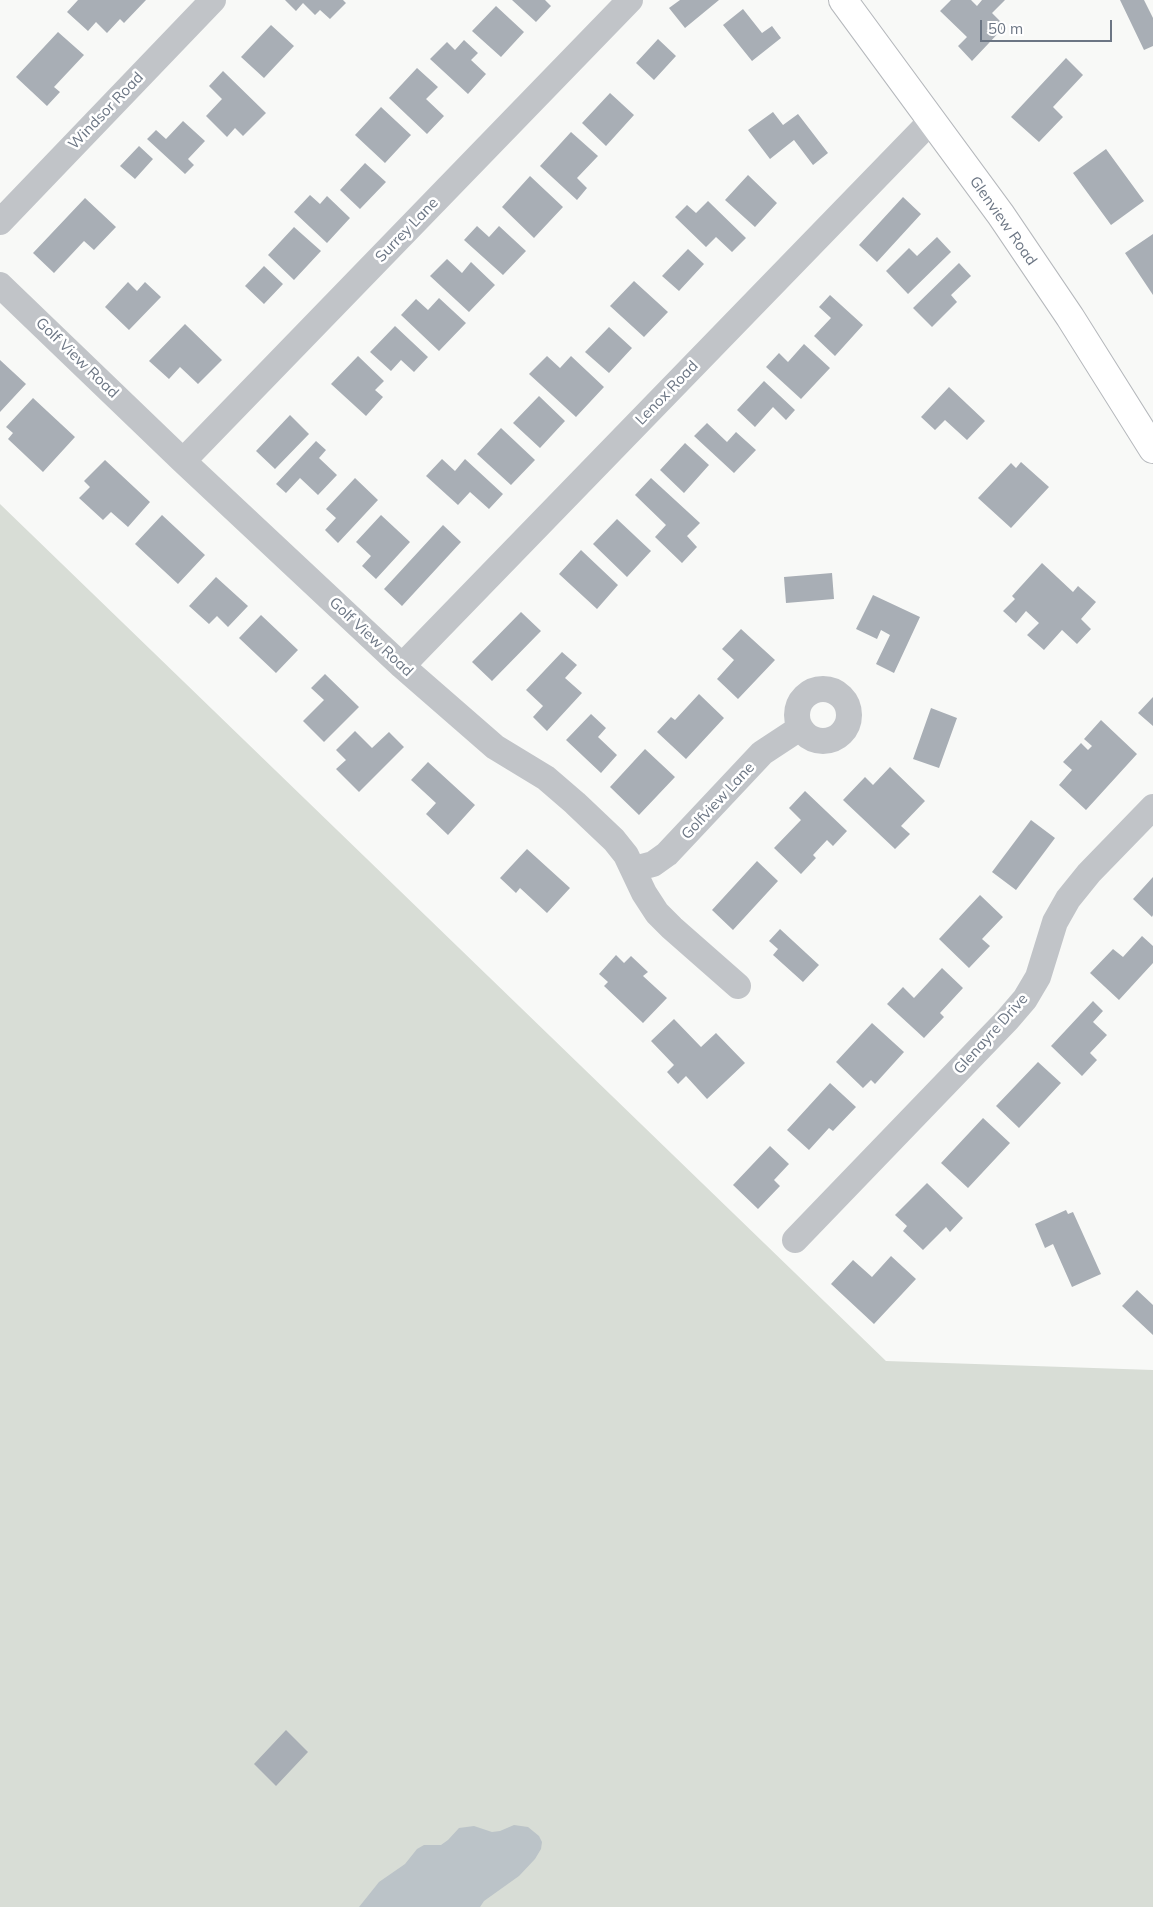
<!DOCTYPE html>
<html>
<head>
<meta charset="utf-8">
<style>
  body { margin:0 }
  #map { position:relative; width:1153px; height:1907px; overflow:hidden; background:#f8f9f7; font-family:Mulish,sans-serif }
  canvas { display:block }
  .scale { position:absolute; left:980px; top:20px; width:132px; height:22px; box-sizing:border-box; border:2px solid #6c7684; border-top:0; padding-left:6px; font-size:15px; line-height:18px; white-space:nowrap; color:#6c7684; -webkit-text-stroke:4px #fff; paint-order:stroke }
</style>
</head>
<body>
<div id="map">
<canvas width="1153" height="1907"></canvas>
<div class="scale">50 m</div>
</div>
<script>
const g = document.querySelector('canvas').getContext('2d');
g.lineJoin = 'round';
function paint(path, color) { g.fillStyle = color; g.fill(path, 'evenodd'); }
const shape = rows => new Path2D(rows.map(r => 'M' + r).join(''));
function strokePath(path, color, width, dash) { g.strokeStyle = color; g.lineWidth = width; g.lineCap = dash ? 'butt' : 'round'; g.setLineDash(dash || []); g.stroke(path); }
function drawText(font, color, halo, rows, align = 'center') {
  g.font = font + ' Mulish,sans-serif'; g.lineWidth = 5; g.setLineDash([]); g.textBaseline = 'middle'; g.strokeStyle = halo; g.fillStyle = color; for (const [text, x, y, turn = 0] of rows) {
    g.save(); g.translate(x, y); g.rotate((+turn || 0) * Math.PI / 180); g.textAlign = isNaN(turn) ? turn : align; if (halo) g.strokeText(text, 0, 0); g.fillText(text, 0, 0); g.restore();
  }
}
const green = shape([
  [0,504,886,1361,1153,1370,1153,1907,0,1907]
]);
const water = shape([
  [514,1825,528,1827,539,1836,542,1842,541,1849,535,1859,519,1876,484,1901,480,1907,359,1907,379,1882,405,1864,417,1849,424,1845,441,1845,448,1840,459,1828,474,1826,492,1832,500,1831]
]);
const building = shape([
  [78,0,146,0,124,23,120,19,107,33,96,22,88,31,67,12],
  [285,0,343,0,346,3,330,19,320,10,315,15,303,3,296,11],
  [512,0,545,0,551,6,536,22],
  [680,0,719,0,685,28,669,8],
  [951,0,971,0,977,6,982,0,1005,0,992,13,1005,26,972,61,958,46,967,37,940,11],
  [1120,0,1144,0,1153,18,1153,46,1144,50],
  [496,6,524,32,501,57,472,31],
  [743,9,762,33,772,26,781,38,752,61,723,25],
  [271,25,294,46,264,78,241,57],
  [58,32,84,55,54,87,60,92,47,106,16,77],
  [658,39,676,56,654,80,636,63],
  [464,40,478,53,471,60,486,74,468,94,430,59,447,42,455,50],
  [1066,58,1083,75,1053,107,1063,117,1039,142,1011,117],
  [417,68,438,87,426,99,444,116,427,134,389,98],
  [223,71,266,113,243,136,235,128,227,137,206,116,222,99,209,86],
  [610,93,634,115,606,146,582,123],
  [381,107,411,135,385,163,355,135],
  [773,112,783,125,798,114,828,153,813,165,794,140,770,159,748,130],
  [183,121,205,141,188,159,194,165,185,174,147,139,156,130,166,139],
  [571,132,598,156,577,178,587,188,577,200,540,166],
  [139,146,153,159,135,179,120,166],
  [1106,149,1144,201,1111,225,1073,173],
  [365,163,386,182,360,209,340,190],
  [748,175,777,203,755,227,725,200],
  [530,176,563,207,534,238,502,207],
  [310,195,320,204,327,196,350,218,327,243,294,212],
  [903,197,921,214,877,262,859,245],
  [85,198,116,227,94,250,84,241,54,273,33,253],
  [708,201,746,238,732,252,716,237,706,247,675,217,687,205,696,213],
  [477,226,489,237,499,226,526,251,503,275,464,240],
  [294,227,321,251,294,280,268,255],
  [1153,234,1153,295,1125,253],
  [937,237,951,252,908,294,886,271,909,248,917,256],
  [688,249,704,264,679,291,662,276],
  [447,259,462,273,471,262,495,285,469,312,430,276],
  [959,263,971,276,951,295,957,302,932,327,913,308],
  [264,266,283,284,264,304,245,286],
  [634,281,668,312,644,337,610,306],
  [128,282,137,291,145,282,161,297,129,330,105,307],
  [830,295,863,325,835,356,814,336,831,318,819,307],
  [439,298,466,323,439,351,401,315,416,299,428,310],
  [185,324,222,360,198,384,180,367,169,379,149,361],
  [395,326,428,357,414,372,401,360,391,371,370,352],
  [609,327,632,348,609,373,585,352],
  [804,344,830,368,801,399,766,367,779,353,788,362],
  [358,356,384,381,375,390,383,397,366,416,331,384],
  [547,356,560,368,571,356,604,387,576,417,529,374],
  [0,360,26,384,0,412],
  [764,381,795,410,786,420,773,407,755,427,737,410],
  [949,387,985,421,967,440,945,420,935,430,921,417],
  [539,396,565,421,540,448,513,423],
  [33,398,75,437,43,472,8,439,13,433,6,427],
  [290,415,309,434,275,469,256,451],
  [707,423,727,442,736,432,756,450,734,473,694,436],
  [501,428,535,460,511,485,477,454],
  [316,441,326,450,319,458,337,475,318,495,300,478,286,493,276,484],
  [685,443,709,465,684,493,660,470],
  [442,459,455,471,465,459,503,494,489,509,470,492,458,505,426,476],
  [105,460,150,502,128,527,111,512,103,520,79,498,90,487,84,481],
  [1021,462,1049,487,1011,528,978,498,1011,463,1016,468],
  [355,478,378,500,338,543,325,530,336,518,326,509],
  [651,478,700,523,687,536,697,547,682,563,655,537,666,525,635,495],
  [162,515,205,555,178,584,135,544],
  [381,515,410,542,376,579,362,566,371,556,356,542],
  [617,519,651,551,627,577,593,544],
  [443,525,461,542,402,606,384,589],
  [581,550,618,585,597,609,559,574],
  [1042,563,1073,592,1078,586,1096,602,1081,619,1091,629,1077,644,1062,630,1044,650,1027,635,1039,623,1026,611,1016,623,1003,611,1015,599,1012,596],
  [832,573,834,599,786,603,784,577],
  [216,577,248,606,228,627,217,616,209,624,189,606],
  [873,595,920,617,894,673,876,664,890,635,881,630,877,639,856,629],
  [521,612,541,631,492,681,472,662],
  [261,615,298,650,276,673,239,638],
  [741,629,775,660,738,699,717,679,734,660,722,649],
  [562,652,577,665,565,678,582,693,547,731,533,717,543,706,526,690],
  [325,674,359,707,324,742,303,721,324,700,311,688],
  [699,694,724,718,686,759,657,732,671,717,675,720],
  [1153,697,1153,726,1138,713],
  [931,708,957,718,939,768,913,759],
  [591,714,606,728,598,737,617,755,601,773,566,740],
  [1101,720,1137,754,1086,810,1059,785,1072,770,1063,762,1081,743,1088,750,1092,746,1084,739],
  [355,731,372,748,389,732,404,747,359,792,336,769,346,760,336,750],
  [645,749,675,777,639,815,610,787],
  [428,762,475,805,448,835,426,814,436,803,411,780],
  [890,767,925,801,901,826,910,834,895,849,843,800,865,777,873,785],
  [805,791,847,831,833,846,827,840,813,855,816,858,801,874,774,848,801,820,789,808],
  [1031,820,1055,838,1016,890,992,872],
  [527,849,570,888,547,913,520,888,516,893,500,878],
  [757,861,778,881,733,930,712,910],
  [1153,877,1153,915,1152,917,1133,899],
  [980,895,1003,917,982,939,990,946,969,968,939,939],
  [780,929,819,965,803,982,773,955,778,949,769,941],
  [1142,936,1153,946,1153,963,1119,1000,1090,973,1113,949,1123,957],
  [616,955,624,963,631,956,648,972,643,976,667,998,643,1023,604,986,608,982,599,974],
  [942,968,963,988,940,1013,944,1017,924,1038,887,1004,903,987,914,998],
  [1093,1001,1103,1011,1093,1022,1107,1035,1090,1053,1097,1060,1082,1076,1051,1046],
  [674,1019,701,1047,716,1033,745,1063,707,1099,686,1076,678,1084,667,1072,674,1065,651,1041],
  [872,1023,904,1052,875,1084,871,1080,863,1088,836,1062],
  [1038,1062,1061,1083,1019,1128,996,1106],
  [830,1083,856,1107,833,1131,829,1128,809,1150,787,1130],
  [983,1118,1010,1143,968,1188,941,1163],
  [770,1146,789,1164,774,1180,780,1186,758,1209,733,1185],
  [927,1183,963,1218,950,1232,946,1227,923,1250,903,1231,907,1226,895,1215],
  [1066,1210,1068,1214,1073,1212,1101,1274,1072,1287,1053,1244,1045,1248,1035,1224],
  [891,1256,916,1279,874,1324,831,1284,853,1260,872,1277],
  [1137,1290,1153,1305,1153,1335,1122,1306],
  [286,1730,308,1752,276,1786,254,1764]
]);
const minor = shape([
  [0,222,213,0],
  [0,285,183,461,402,666,495,747,546,778,575,803,614,840,626,855,644,893,657,913,672,928,738,986],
  [183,461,630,0],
  [402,666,932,120],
  '797 715a26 26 0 1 1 52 0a26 26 0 1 1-52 0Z',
  [634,869,653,864,667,854,762,753,800,728],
  [795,1240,1007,1020,1025,999,1038,977,1055,922,1068,899,1089,873,1153,807]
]);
const major = shape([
  [843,0,1001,215,1070,317,1153,449]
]);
const streetNames = [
  ["Windsor Road",106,111,-46],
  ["Glenview Road",1003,221,55],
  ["Surrey Lane",407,230,-46],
  ["Golf View Road",77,358,44],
  ["Lenox Road",667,393,-46],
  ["Golf View Road",371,637,43],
  ["Golfview Lane",718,801,-47],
  ["Glenayre Drive",991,1034,-48]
];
paint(green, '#d8ddd6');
paint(water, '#bbc3c8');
paint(building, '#a8aeb5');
strokePath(major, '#b5b8bc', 30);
strokePath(minor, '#c1c4c8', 26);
strokePath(major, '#fff', 28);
drawText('15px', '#6c7684', '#fff', streetNames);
</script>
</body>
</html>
